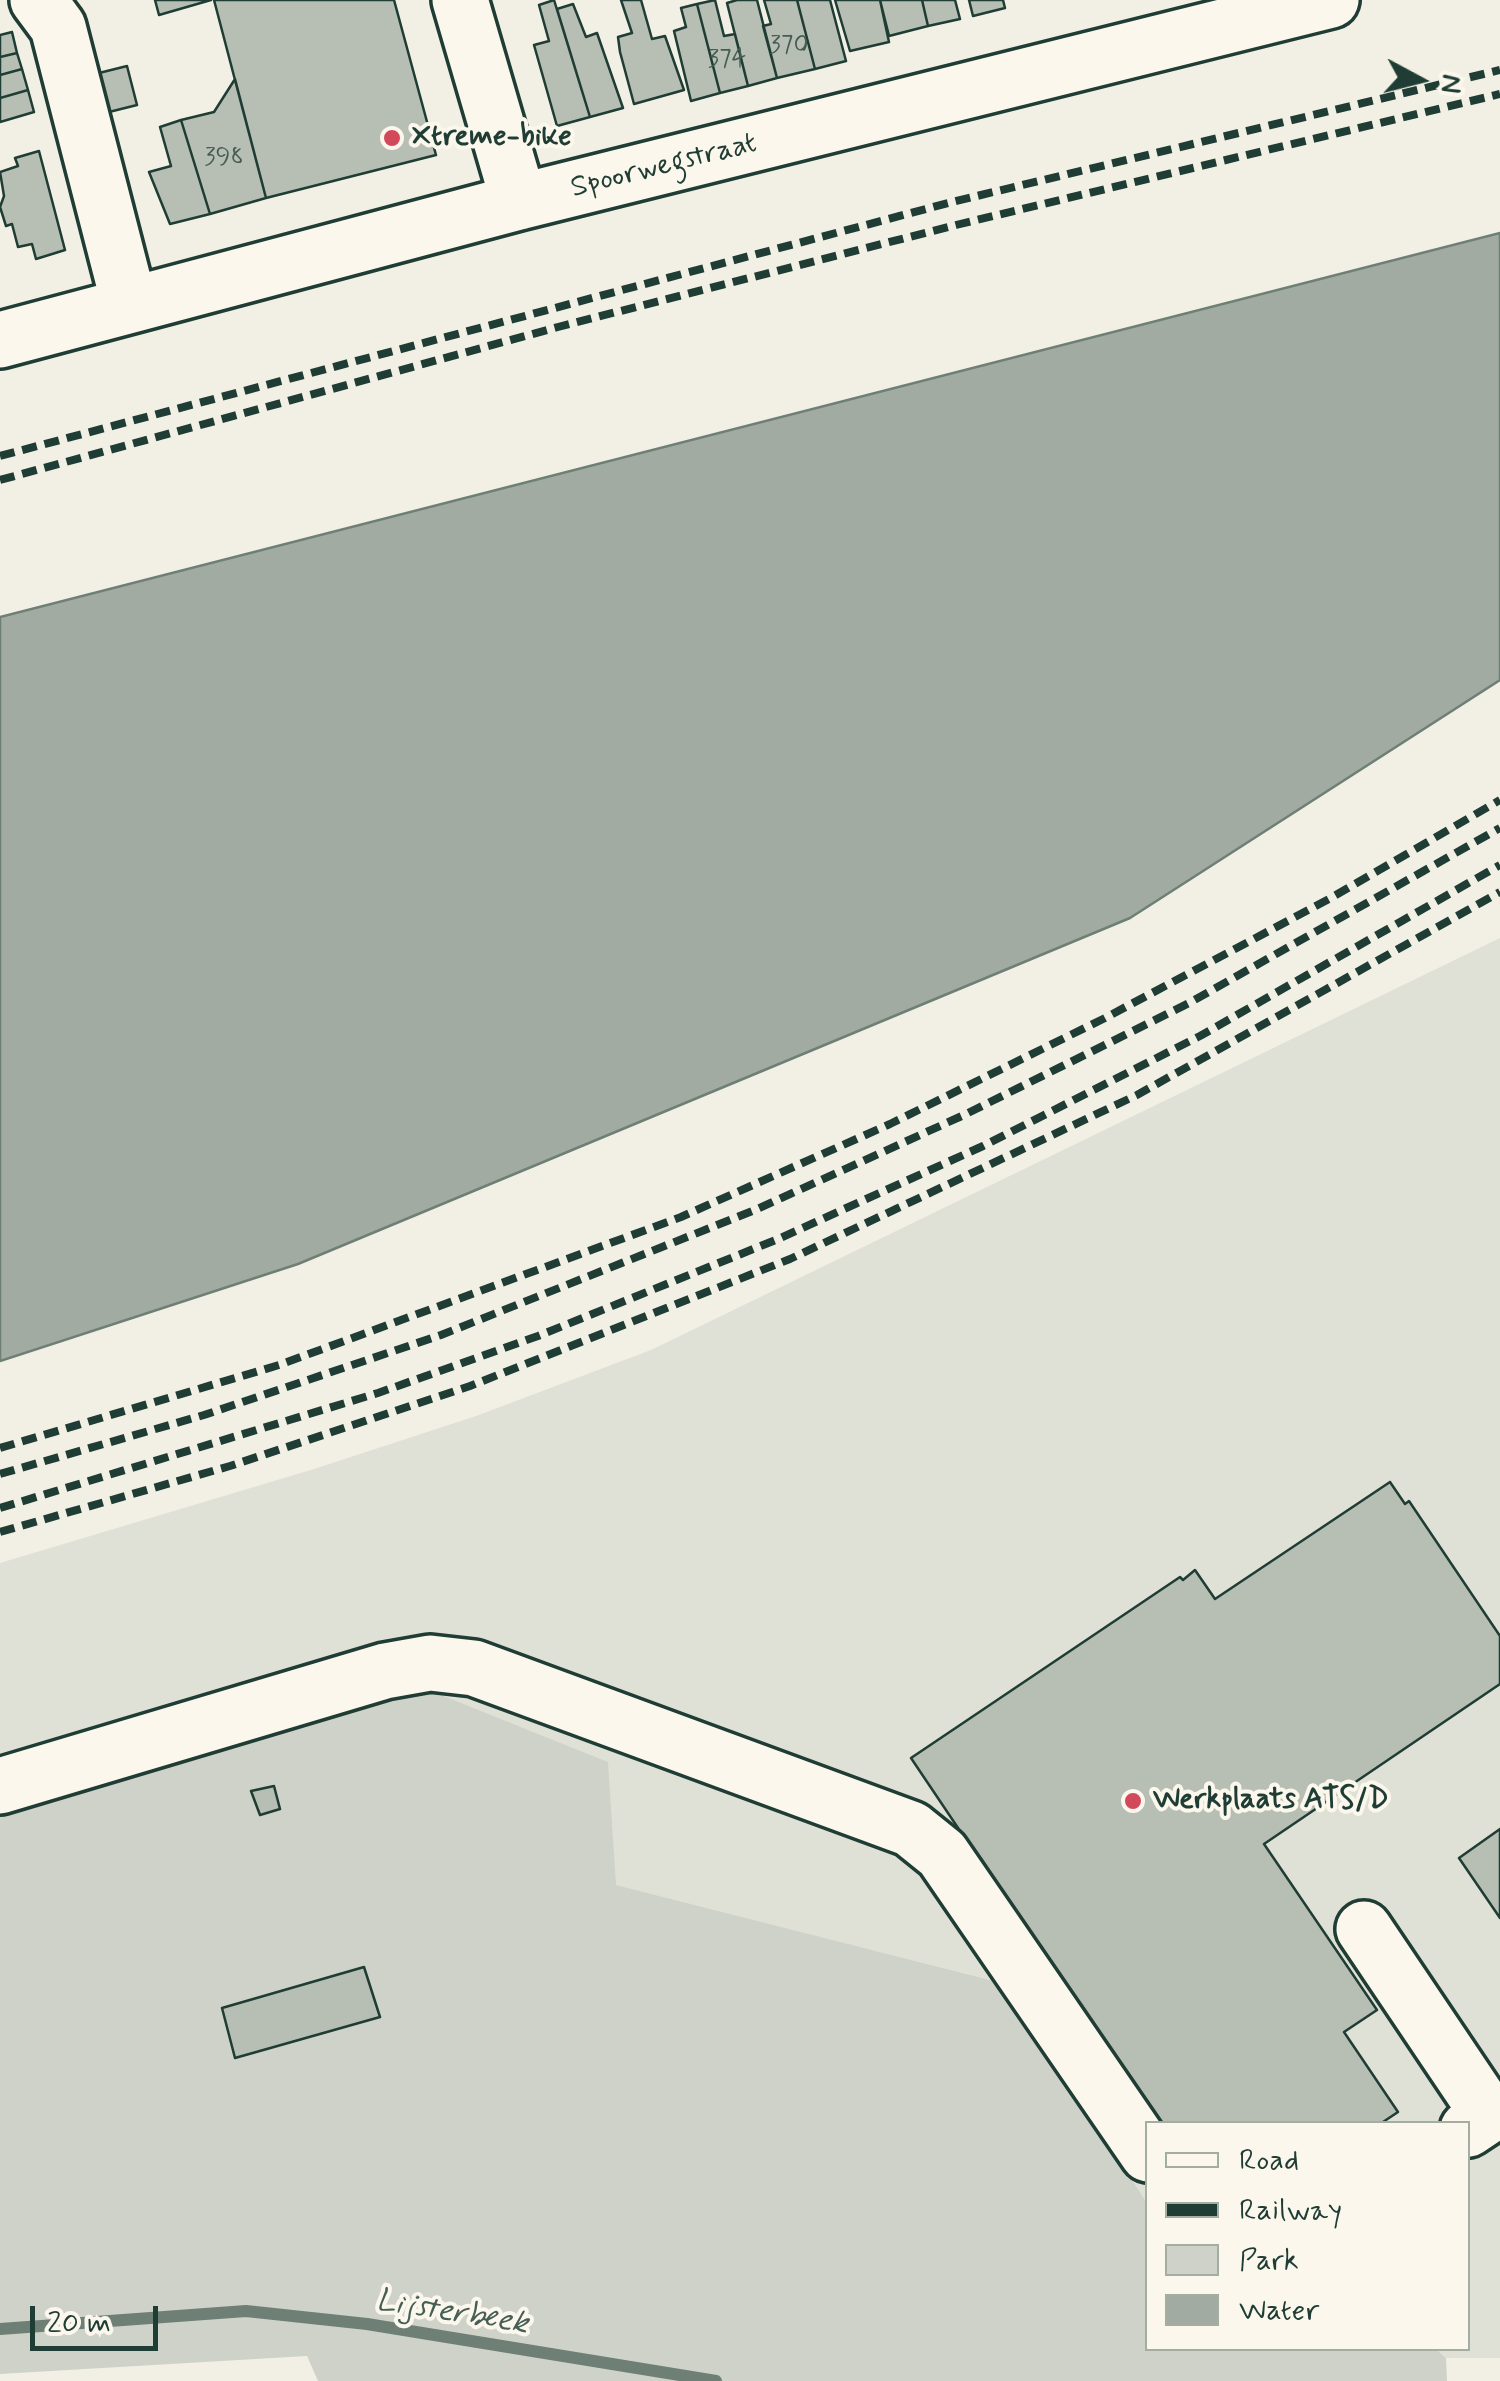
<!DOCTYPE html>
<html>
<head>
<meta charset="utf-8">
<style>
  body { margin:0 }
  #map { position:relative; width:1500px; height:2381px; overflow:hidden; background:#f2f0e5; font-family:Mynerve,sans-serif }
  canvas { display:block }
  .legend { position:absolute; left:1145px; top:2121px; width:325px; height:230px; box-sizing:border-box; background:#fbf7ec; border:2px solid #a3ada2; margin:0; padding:12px 18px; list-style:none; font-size:30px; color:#1f3d34 }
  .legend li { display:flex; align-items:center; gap:20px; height:50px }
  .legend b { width:50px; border:2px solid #a3ada2 }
  .north { position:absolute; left:1370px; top:30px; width:100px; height:100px; -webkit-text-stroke:8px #fbf7ec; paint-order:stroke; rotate:97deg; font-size:28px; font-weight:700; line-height:40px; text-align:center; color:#1f3d34 }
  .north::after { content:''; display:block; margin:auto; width:35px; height:45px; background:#1f3d34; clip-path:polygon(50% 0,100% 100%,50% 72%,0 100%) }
  .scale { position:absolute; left:30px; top:2306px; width:128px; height:45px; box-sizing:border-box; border:5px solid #1f3d34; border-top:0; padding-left:12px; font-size:30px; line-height:35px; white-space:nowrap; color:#1f3d34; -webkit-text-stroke:8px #fbf7ec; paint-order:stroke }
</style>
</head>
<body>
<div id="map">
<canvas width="1500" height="2381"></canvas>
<ul class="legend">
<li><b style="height:12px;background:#fbf7ec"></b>Road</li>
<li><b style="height:12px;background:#1f3d34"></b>Railway</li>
<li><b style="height:28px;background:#cfd2c8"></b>Park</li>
<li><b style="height:28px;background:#a2aba1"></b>Water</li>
</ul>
<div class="north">N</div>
<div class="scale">20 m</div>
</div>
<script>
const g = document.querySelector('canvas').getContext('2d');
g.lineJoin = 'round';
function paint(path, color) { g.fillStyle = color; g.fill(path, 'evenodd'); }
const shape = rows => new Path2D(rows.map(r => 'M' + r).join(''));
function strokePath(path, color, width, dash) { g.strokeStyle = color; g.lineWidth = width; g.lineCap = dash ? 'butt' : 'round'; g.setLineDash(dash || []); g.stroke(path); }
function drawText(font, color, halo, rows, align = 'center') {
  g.font = font + ' Mynerve,sans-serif'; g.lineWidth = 8; g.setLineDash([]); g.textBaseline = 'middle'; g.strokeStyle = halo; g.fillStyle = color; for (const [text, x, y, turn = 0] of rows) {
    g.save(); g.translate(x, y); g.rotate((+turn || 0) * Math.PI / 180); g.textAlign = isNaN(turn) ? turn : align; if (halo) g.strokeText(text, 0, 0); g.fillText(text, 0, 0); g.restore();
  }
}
const built = shape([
  [1500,938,1500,2358,1446,2358,1436,2349,1468,2348,1468,2124,1148,2124,1147,2203,1006,1984,615,1885,607,1762,439,1694,390,1692,0,1809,0,1563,314,1469,476,1416,651,1350]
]);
const green = shape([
  [390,1692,439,1694,608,1762,616,1885,1006,1984,1147,2203,1148,2348,1436,2349,1446,2358,1447,2381,318,2381,307,2356,0,2374,0,1809]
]);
const water = shape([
  [1500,233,1500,680,1130,918,298,1264,0,1361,0,617,1500,233]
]);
const stream = shape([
  [0,2329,246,2311,367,2324,716,2381]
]);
const building = shape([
  [155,0,211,0,159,15,155,0],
  [214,0,394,0,436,155,266,198,214,0],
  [554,0,590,117,557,126,534,45,549,41,539,5,554,0],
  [621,0,641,0,652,39,665,36,684,90,634,104,620,52,618,37,632,33,621,0],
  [715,0,724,36,735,34,748,86,720,93,697,4,715,0],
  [737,0,757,0,777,78,748,86,727,3,737,0],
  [764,0,797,0,815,69,777,78,763,26,771,24,764,0],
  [797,0,830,0,846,61,815,69,797,0],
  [835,0,880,0,889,42,850,51,835,0],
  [880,0,922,0,928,26,889,36,880,0],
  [922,0,955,0,960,19,928,26,922,0],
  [969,0,1003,0,1005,8,973,16,969,0],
  [573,4,586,37,597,33,623,108,590,117,557,9,573,4],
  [697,4,720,93,691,101,674,31,686,27,681,8,697,4],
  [12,32,17,53,0,57,0,35,12,32],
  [17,53,22,69,0,75,0,57,17,53],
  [127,66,137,105,109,112,99,73,127,66],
  [22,69,28,90,0,98,0,75,22,69],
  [235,79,266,198,210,214,181,120,214,112,235,79],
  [28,90,34,112,0,122,0,98,28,90],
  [181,120,210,214,170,224,149,172,171,166,160,127,181,120],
  [39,151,65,250,36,259,32,244,18,247,12,224,6,226,0,207,4,196,0,172,18,166,15,158,39,151],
  [1390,1482,1405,1504,1409,1501,1500,1636,1500,1684,1264,1844,1377,2010,1344,2032,1398,2112,1380,2124,1157,2124,911,1758,1180,1577,1183,1580,1195,1570,1215,1599,1390,1482],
  [274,1786,280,1809,260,1815,251,1791,274,1786],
  [1500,1829,1500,1918,1459,1858,1500,1829],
  [364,1967,380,2017,235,2058,222,2008,364,1967]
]);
const minor = shape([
  [38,0,58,27,129,303],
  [460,0,519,202],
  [0,340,519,202,1331,0],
  [0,1786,385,1671,430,1663,474,1668,911,1829,942,1854,1148,2154],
  [1364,1929,1489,2115,1468,2129]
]);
const rail = shape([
  [0,456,952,202,1500,70],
  [0,480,558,327,956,225,1500,94],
  [0,1448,279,1365,681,1217,890,1124,1103,1019,1329,899,1500,800],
  [0,1474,204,1415,441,1335,755,1210,964,1115,1189,1003,1500,828],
  [0,1508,378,1393,538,1336,778,1239,983,1146,1200,1036,1500,865],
  [0,1532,230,1466,470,1386,790,1259,1137,1095,1500,892]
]);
const markers = [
  [392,138,10,"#d1495b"],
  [1133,1801,10,"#d1495b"]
];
const numberNames = [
  ["370",789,47],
  ["374",727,61],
  ["398",224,159]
];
const poiNames = [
  ["Xtreme-bike",412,138],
  ["Werkplaats ATS/D",1153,1801]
];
const streetNames = [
  ["Spoorwegstraat",664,167,-14]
];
const waterNames = [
  ["Lijsterbeek",452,2314,9]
];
paint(built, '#e0e1d6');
paint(green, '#cfd2c8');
paint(water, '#a2aba1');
strokePath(water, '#6e7f75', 2.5);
strokePath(stream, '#6e7f75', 12);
paint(building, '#b7beb3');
strokePath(building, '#1f3d34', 2.5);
strokePath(minor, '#1f3d34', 62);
strokePath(minor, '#fbf7ec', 55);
strokePath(rail, '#1f3d34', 8, [15, 8]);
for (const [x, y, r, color] of markers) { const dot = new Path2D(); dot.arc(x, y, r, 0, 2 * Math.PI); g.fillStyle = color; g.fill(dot); strokePath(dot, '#fbf7ec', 4); }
drawText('25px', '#455d54', null, numberNames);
drawText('bold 30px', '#1f3d34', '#fbf7ec', poiNames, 'left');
drawText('30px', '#1f3d34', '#fbf7ec', streetNames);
drawText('italic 32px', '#465e55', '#fbf7ec', waterNames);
</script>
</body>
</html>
